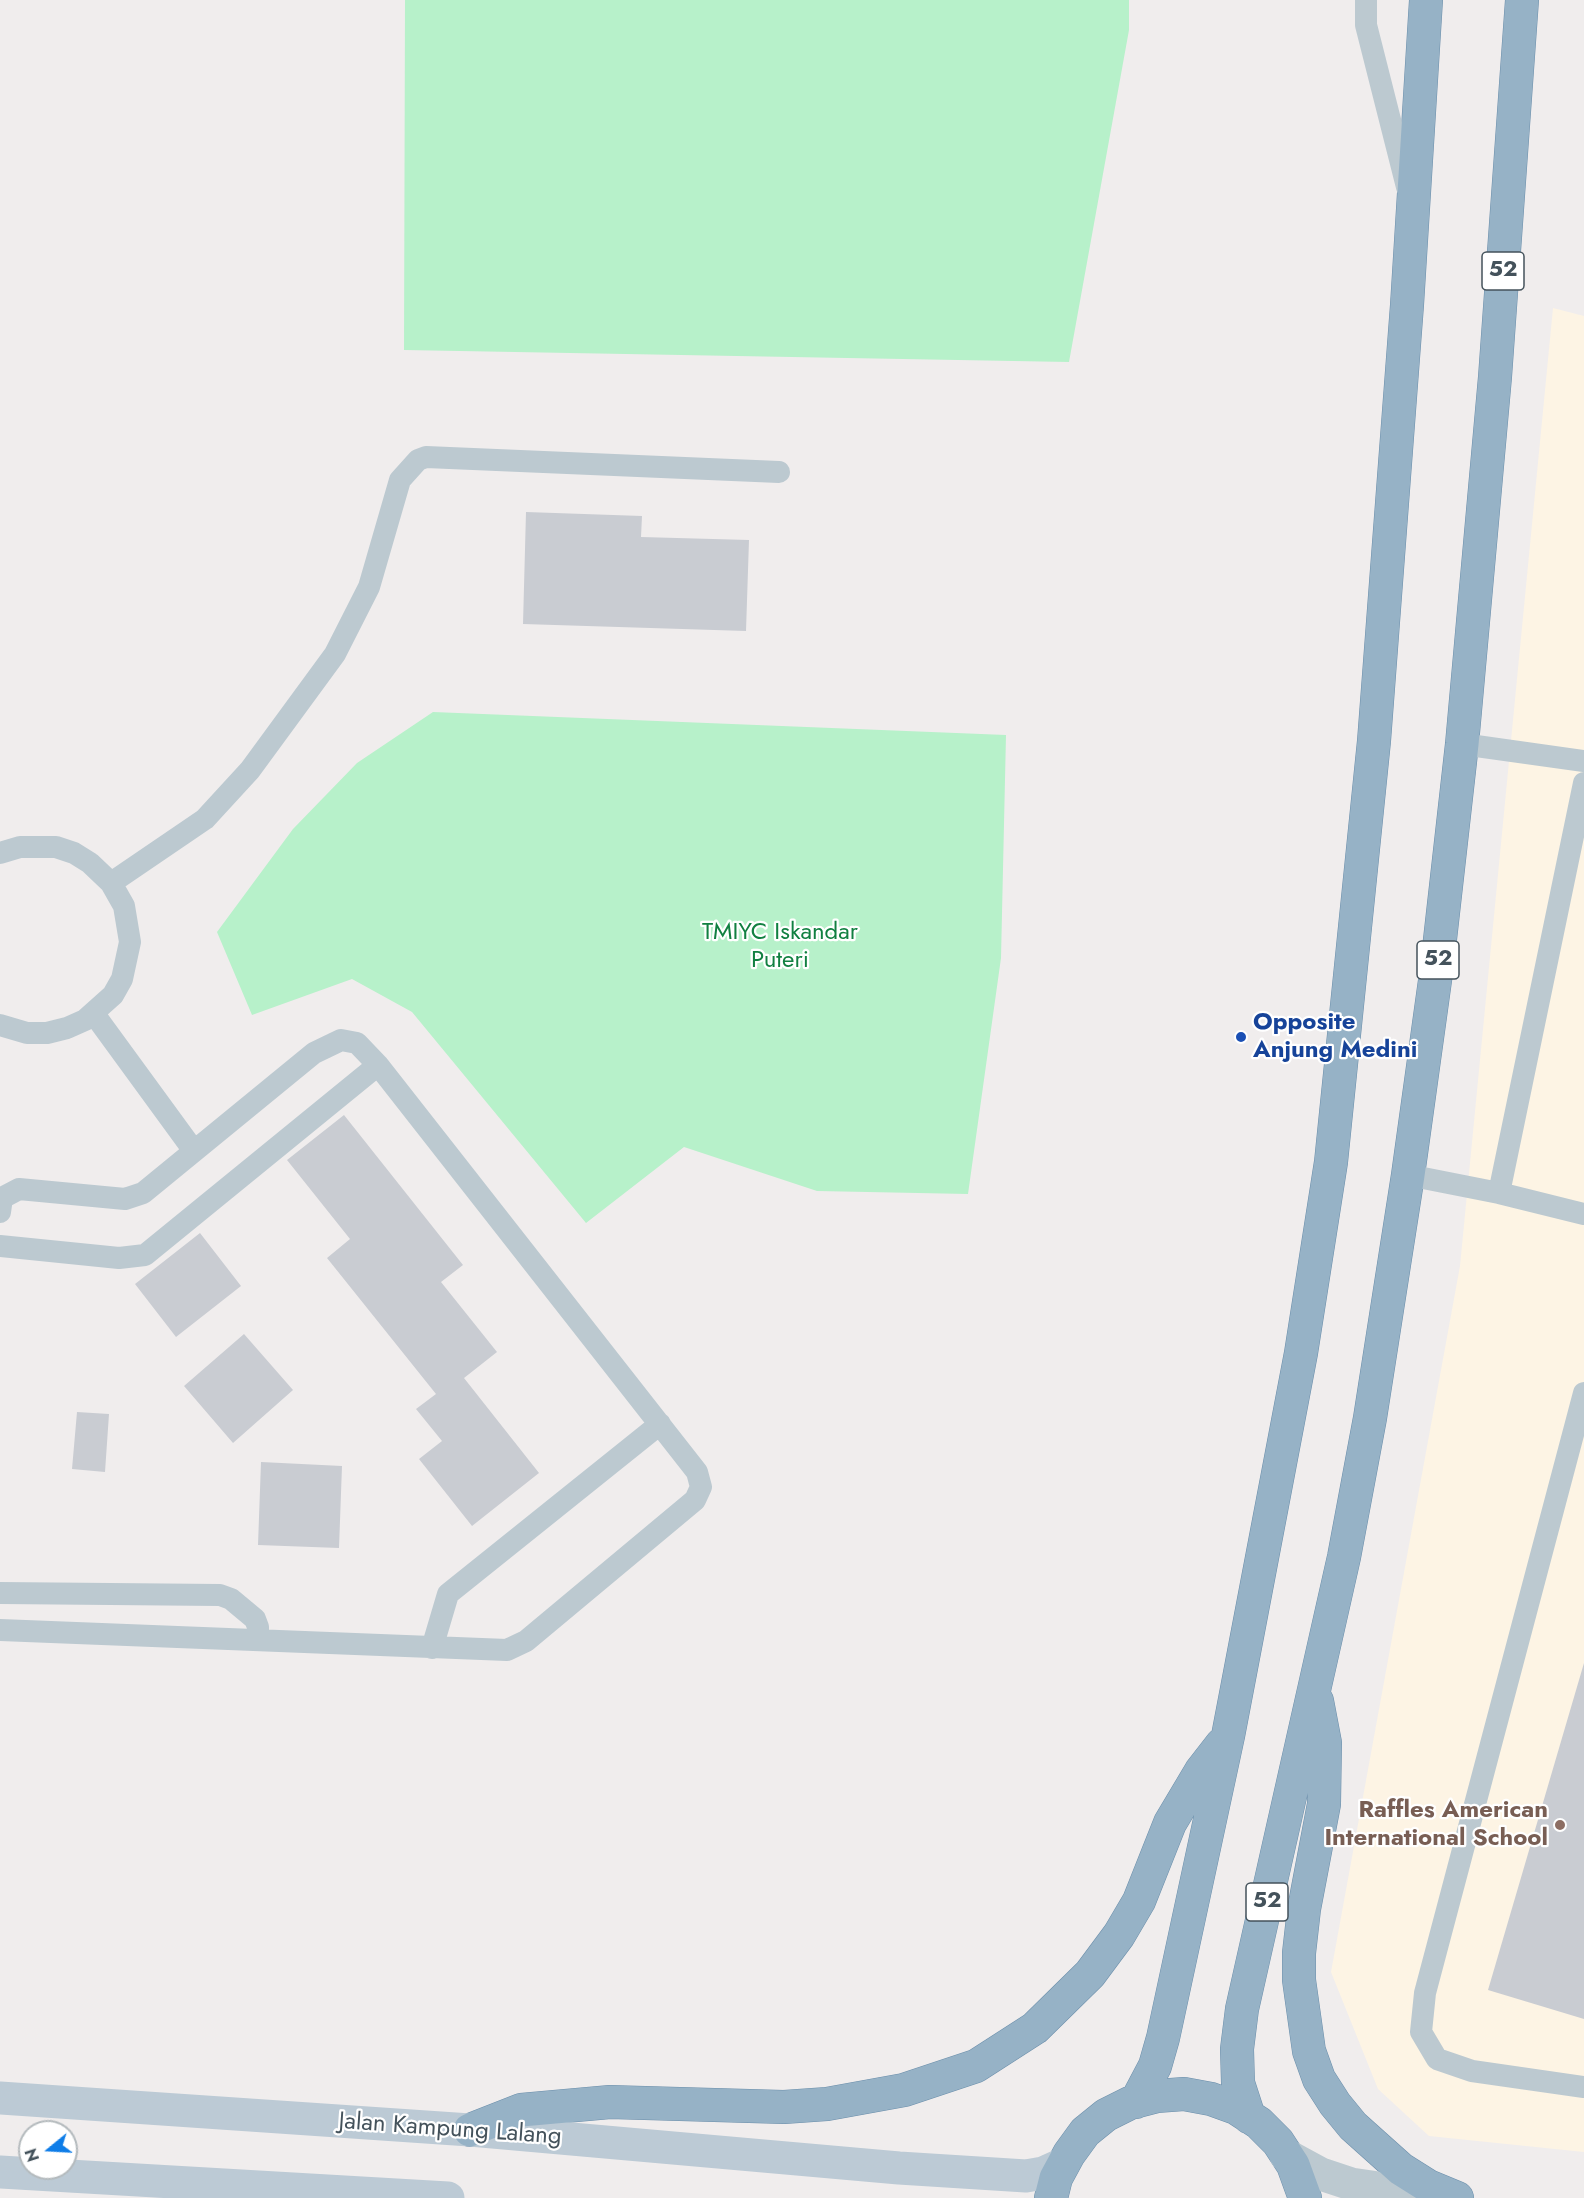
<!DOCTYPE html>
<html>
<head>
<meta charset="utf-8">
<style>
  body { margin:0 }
  #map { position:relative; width:1584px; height:2198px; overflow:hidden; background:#f0eded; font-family:Jost,sans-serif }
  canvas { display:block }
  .north { position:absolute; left:18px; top:2120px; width:60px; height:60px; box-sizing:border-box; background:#fff; border:2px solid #b4babd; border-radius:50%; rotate:252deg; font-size:16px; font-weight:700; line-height:24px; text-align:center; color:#44525b }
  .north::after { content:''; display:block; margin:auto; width:21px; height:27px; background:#0e7de8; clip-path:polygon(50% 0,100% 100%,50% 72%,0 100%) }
</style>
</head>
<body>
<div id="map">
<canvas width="1584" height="2198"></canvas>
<div class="north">N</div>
</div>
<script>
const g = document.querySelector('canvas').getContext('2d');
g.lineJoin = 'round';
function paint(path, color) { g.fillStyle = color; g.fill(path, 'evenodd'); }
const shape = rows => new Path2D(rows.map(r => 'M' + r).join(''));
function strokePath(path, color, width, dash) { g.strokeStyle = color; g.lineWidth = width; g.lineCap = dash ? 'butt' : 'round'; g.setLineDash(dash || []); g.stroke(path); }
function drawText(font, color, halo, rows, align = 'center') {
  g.font = font + ' Jost,sans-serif'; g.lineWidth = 4.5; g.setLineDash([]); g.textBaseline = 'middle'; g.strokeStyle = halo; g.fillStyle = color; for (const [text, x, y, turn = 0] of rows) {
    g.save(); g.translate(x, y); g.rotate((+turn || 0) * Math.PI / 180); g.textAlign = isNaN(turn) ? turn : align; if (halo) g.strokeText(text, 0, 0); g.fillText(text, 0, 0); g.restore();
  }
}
const commercial = shape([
  [1553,308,1584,316,1584,2152,1429,2136,1378,2089,1331,1972,1460,1266]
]);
const green = shape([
  [405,0,1129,0,1129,30,1069,362,404,350],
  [433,712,1006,735,1001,958,968,1194,817,1191,684,1147,586,1223,412,1012,352,979,252,1015,217,932,293,829,357,763]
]);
const building = shape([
  [526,512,642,516,641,537,749,540,746,631,523,624],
  [344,1115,463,1265,441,1282,497,1352,464,1378,539,1473,472,1526,419,1459,442,1441,416,1409,436,1394,327,1258,350,1239,287,1160],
  [200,1233,241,1286,176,1337,135,1284],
  [244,1334,293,1390,233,1443,184,1386],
  [77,1412,109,1414,105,1472,72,1469],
  [261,1462,342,1466,339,1548,258,1545],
  [1584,1663,1584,2019,1488,1990]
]);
const service = shape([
  [1366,0,1366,25,1407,187],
  [1462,744,1584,761],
  [0,853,20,847,56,847,74,853,90,863,111,883,124,906,130,942,122,979,113,995,85,1020,67,1028,47,1033,27,1033,0,1025],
  [111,883,205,819,250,770,335,654,369,587,400,480,418,460,426,457,779,472],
  [94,1014,194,1151],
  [1408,1175,1499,1193,1584,1214],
  [1499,1193,1584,783],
  [0,1212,2,1198,19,1189,125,1199,143,1193,314,1053,341,1040,357,1043,378,1065,697,1472,701,1487,695,1500,526,1641,507,1650,0,1630],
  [0,1246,119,1258,145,1255,378,1065],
  [1584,1393,1425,1993,1421,2032,1437,2059,1472,2071,1584,2087],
  [0,1593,220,1595,231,1599,255,1619,258,1627,258,1640],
  [432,1648,448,1594,660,1424]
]);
const tertiary = shape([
  [1286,2155,1321,2174,1351,2184,1447,2198]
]);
const secondary = shape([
  [0,2098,470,2130,899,2168,1026,2176,1043,2173,1063,2164],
  [0,2172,448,2198]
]);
const trunk = shape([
  [1317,1701,1325,1743,1324,1804,1304,1909,1299,1953,1299,1980,1309,2051,1319,2079,1335,2104,1353,2126,1401,2169,1428,2186,1457,2198],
  [1136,2102,1155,2066,1163,2038,1228,1736,1301,1353,1331,1162,1374,741,1407,305,1426,0],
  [1249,2117,1238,2083,1237,2049,1242,2009,1344,1557,1370,1418,1408,1175,1437,966,1462,744,1495,377,1522,0],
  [470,2130,521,2110,610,2102,784,2107,827,2104,904,2090,976,2066,1035,2028,1090,1974,1119,1935,1139,1901,1170,1823,1201,1771,1222,1744],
  [1051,2198,1056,2178,1069,2154,1085,2132,1106,2115,1130,2103,1157,2096,1184,2094,1211,2099,1236,2108,1259,2123,1278,2142,1293,2165,1305,2198]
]);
const markers = [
  [1241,1037,6,"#1a4fb4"],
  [1560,1825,6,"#8d6e63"]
];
const shields = [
  [1503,271,42],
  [1438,960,42],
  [1267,1902,42]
];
const shieldNames = [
  ["52",1503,271],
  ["52",1438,960],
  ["52",1267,1902]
];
const parkNames = [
  ["TMIYC Iskandar",780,933],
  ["Puteri",780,961]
];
const transitNames = [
  ["Opposite",1253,1023],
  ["Anjung Medini",1253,1051]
];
const educationNames = [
  ["Raffles American",1548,1811],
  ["International School",1548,1839]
];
const streetNames = [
  ["Jalan Kampung Lalang",450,2130,4]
];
paint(commercial, '#fdf4e4');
paint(green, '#b7f1ca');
paint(building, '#c9ccd2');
strokePath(trunk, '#6c8fab', 34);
strokePath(service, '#bcc9d0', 22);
strokePath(tertiary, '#bcc9d0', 33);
strokePath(secondary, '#bccad5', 33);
strokePath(trunk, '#96b2c6', 33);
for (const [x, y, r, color] of markers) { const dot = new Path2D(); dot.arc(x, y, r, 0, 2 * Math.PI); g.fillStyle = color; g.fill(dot); strokePath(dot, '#fff', 2); }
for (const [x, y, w] of shields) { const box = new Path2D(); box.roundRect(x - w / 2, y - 19, w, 38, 4.5); g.fillStyle = '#fff'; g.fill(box); strokePath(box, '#44525b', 1.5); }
drawText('bold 22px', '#44525b', null, shieldNames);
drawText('24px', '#118041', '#fff', parkNames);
drawText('bold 24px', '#164399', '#fff', transitNames, 'left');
drawText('bold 24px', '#785e54', '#fff', educationNames, 'right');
drawText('24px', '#44525b', '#fff', streetNames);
</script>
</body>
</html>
